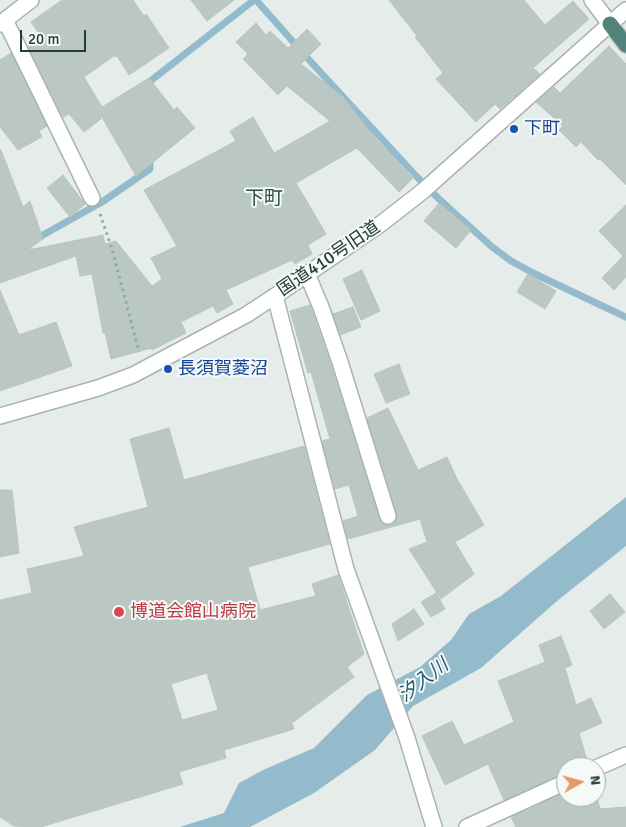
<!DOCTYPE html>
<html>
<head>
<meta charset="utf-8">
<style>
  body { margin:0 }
  #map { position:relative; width:626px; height:827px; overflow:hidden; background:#e5ecea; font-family:Signika,sans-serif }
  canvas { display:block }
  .north { position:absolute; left:556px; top:757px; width:50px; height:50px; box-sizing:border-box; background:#f5f9f7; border:1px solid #a2adab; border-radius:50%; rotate:83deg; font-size:14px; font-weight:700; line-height:20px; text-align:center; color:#263c39 }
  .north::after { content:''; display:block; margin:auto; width:18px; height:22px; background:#e4986b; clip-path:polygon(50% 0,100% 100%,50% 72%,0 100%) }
  .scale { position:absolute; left:20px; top:30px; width:66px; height:22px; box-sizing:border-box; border:2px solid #263c39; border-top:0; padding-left:6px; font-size:15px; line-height:18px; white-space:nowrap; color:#263c39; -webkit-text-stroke:4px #f5f9f7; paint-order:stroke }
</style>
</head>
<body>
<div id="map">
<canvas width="626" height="827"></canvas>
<div class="north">N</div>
<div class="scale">20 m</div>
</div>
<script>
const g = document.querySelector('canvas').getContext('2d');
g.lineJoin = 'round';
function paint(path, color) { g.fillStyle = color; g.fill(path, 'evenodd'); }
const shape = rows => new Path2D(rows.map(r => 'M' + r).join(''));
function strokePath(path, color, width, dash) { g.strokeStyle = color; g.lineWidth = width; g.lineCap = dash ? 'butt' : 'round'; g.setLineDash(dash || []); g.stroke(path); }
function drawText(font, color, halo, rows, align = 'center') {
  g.font = font + ' Signika,"Noto Sans JP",sans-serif'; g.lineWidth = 4; g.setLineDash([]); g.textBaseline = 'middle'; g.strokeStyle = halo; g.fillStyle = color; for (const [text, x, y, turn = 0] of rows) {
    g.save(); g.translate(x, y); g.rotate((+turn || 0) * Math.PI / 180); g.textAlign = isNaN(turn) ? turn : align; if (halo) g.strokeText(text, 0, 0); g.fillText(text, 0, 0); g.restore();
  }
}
const water = shape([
  [626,497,626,546,557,601,481,668,413,706,375,750,314,793,250,827,180,827,224,813,239,783,263,770,314,748,367,695,420,667,451,640,469,614,501,596]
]);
const stream = shape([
  [256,0,311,62,417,177,439,199,491,246,511,261,535,274,626,317],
  [144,86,254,0],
  [34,240,102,202,150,169,150,155]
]);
const building = shape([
  [62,0,133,0,144,16,146,14,169,48,129,75,117,56,115,57,114,56,84,77,102,107,149,78,174,110,177,107,195,128,136,176,100,114,101,119,84,132,69,114,63,117,27,44,40,35,31,22,62,0],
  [191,0,234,0,207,21,191,0],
  [389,0,524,0,545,25,573,1,589,19,533,68,540,74,500,109,495,104,476,122,436,79,443,73,415,37,417,36,389,0],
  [256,23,266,35,270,31,288,48,307,29,321,44,301,64,343,97,375,138,414,177,399,192,357,148,296,183,326,234,308,245,312,254,295,264,292,260,226,290,233,304,217,313,213,306,181,322,186,333,152,350,151,348,111,359,105,333,103,333,92,274,80,276,76,256,0,283,0,150,1,150,23,207,30,201,43,239,28,250,103,235,105,244,116,241,152,286,162,279,151,258,177,246,144,190,236,141,230,131,253,117,274,153,330,121,287,86,278,95,243,59,248,54,236,42,256,23],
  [609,46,626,64,626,185,600,159,598,160,581,142,576,147,559,130,563,126,536,102,554,87,560,93,609,46],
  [11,53,47,126,39,131,42,137,18,150,0,127,0,60,11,53],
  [63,175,85,204,70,217,47,188,63,175],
  [439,203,471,230,456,248,424,221,439,203],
  [626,205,626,277,614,290,602,278,623,256,599,231,626,205],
  [362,270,380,311,361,320,343,279,362,270],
  [528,274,556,291,545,309,517,292,528,274],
  [0,290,19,335,56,322,72,366,0,391,0,290],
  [310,305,331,365,381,523,386,525,391,525,395,522,397,514,367,418,388,408,418,470,447,457,457,479,484,525,455,542,474,574,441,599,409,549,427,542,420,519,348,539,343,521,358,516,349,485,335,489,322,441,330,439,311,372,308,373,290,311,310,305],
  [353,307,361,327,340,335,333,314,353,307],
  [399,364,410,394,386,403,374,374,399,364],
  [169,428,184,480,304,446,330,544,248,567,260,610,316,596,312,584,338,575,364,654,347,667,354,677,292,723,294,729,224,750,226,758,179,772,183,784,41,827,14,826,0,817,0,600,32,593,27,569,84,556,74,527,148,507,130,439,169,428],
  [207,673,218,710,182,720,171,684,207,673],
  [0,490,12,490,19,553,0,557,0,490],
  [436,593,445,609,431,617,421,602,436,593],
  [610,594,625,612,604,629,590,611,610,594],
  [414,609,424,624,398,641,392,624,414,609],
  [561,636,572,665,565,668,576,705,591,698,602,723,579,733,588,764,587,767,566,767,566,773,504,800,488,764,445,785,422,736,452,721,464,745,514,722,498,681,545,662,539,645,561,636],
  [566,792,566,797,596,797,596,793,600,809,626,807,626,827,516,827,511,817,566,792]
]);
const path = shape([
  [100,214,112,249,139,352]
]);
const minor = shape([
  [5,20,92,198],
  [0,24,31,0],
  [307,274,321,307,340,362,388,516],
  [275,296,346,569,407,738,434,827],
  [596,768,626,755],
  [467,827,566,782]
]);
const tertiary = shape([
  [0,416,98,388,133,375,246,315,275,296,382,223,423,191,610,24]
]);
const secondary = shape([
  [592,0,610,24,626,10]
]);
const trunk = shape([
  [610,24,626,45]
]);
const markers = [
  [514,129,5,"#1a4fb4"],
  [168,369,5,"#1a4fb4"],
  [119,612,6,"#e0444e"]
];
const transitNames = [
  ["下町",524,129],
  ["長須賀菱沼",178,369]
];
const streetNames = [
  ["国道410号旧道",329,259,-34]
];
const healthNames = [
  ["博道会館山病院",130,612]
];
const neighbourhoodNames = [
  ["下町",264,199]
];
const waterNames = [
  ["汐入川",424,681,-38]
];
paint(water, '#93bbcb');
strokePath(stream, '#93bbcb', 7);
paint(building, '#bac7c3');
strokePath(building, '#b8c5c1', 1);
strokePath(minor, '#a8b4b1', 18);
strokePath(tertiary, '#a8b4b1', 18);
strokePath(secondary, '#a1b4b0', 18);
strokePath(trunk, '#c2c8c8', 18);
strokePath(path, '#88ada6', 3, [2.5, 4]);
strokePath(minor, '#fff', 15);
strokePath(tertiary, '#fff', 15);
strokePath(secondary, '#fff', 15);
strokePath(trunk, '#51827c', 15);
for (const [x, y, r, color] of markers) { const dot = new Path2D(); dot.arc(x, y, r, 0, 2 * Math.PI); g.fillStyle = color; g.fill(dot); strokePath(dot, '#f5f9f7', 2); }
drawText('18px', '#164399', '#f5f9f7', transitNames, 'left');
drawText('18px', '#263c39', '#f5f9f7', streetNames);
drawText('18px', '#be3a42', '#f5f9f7', healthNames, 'left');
drawText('19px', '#234d48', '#f5f9f7', neighbourhoodNames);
drawText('italic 19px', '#265c72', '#f5f9f7', waterNames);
</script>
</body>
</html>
